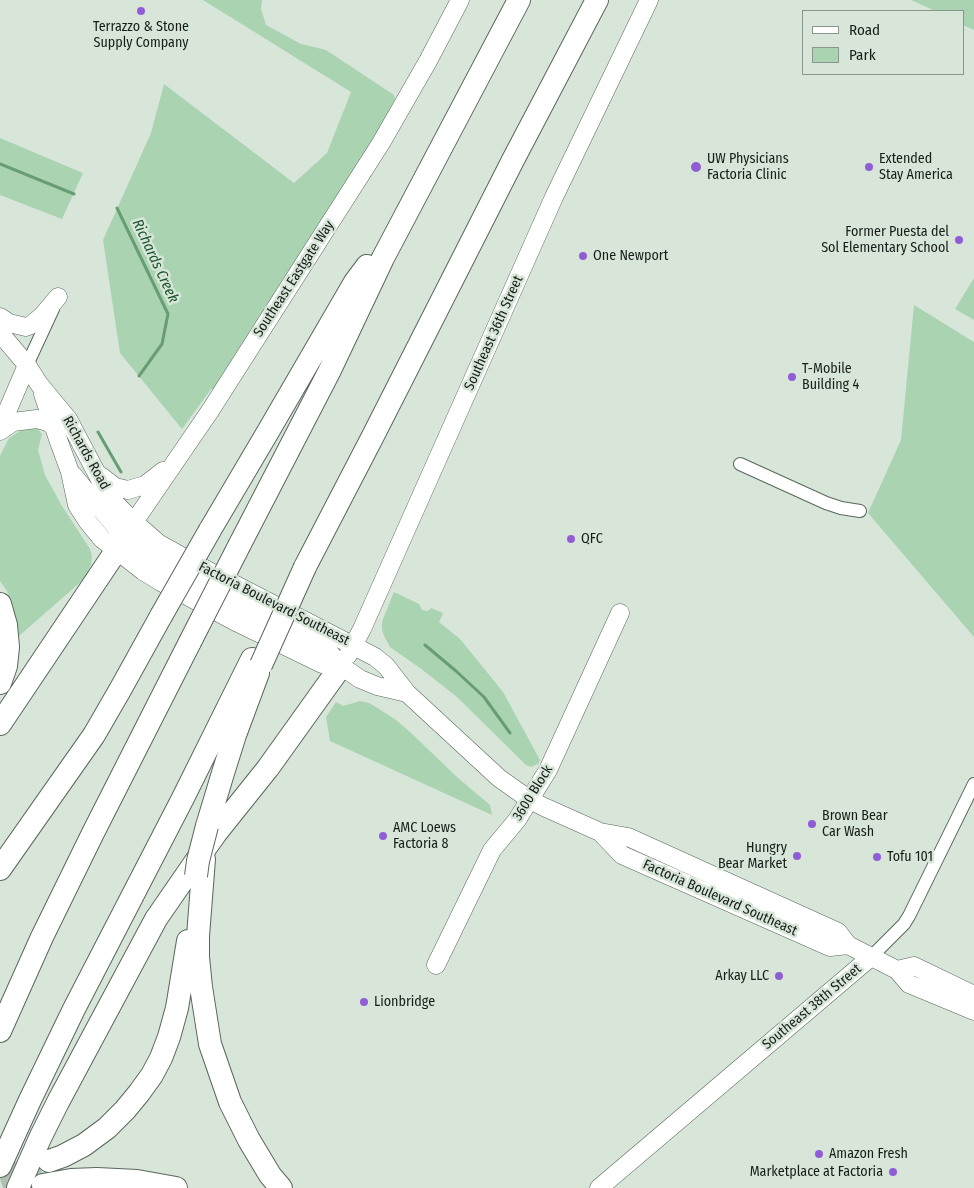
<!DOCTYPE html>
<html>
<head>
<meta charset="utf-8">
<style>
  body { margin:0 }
  #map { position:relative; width:974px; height:1188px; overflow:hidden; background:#d7e6d9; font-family:"Fira Sans Condensed",sans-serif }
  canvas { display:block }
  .legend { position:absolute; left:802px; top:10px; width:162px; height:65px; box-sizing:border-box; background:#d7e6d9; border:1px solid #8a968c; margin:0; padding:6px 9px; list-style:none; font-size:15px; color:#171d18 }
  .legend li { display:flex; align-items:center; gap:10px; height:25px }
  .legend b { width:25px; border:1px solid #8a968c }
</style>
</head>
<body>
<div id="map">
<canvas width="974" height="1188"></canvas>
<ul class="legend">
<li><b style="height:6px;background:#fff"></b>Road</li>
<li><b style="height:14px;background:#aad3b2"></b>Park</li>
</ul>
</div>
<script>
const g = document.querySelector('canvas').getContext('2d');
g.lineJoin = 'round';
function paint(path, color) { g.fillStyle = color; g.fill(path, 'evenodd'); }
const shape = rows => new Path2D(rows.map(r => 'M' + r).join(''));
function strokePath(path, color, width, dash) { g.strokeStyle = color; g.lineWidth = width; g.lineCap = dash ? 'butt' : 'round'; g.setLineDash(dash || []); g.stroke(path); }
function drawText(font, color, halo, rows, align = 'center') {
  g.font = font + ' "Fira Sans Condensed",sans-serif'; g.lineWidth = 5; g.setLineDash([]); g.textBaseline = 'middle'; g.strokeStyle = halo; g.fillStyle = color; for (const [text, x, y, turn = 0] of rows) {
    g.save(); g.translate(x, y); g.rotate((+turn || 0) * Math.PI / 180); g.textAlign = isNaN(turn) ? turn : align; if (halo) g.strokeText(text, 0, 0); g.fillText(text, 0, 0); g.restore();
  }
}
const green = shape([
  [203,0,262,0,261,9,266,25,301,44,326,50,394,95,395,99,376,135,215,389,211,389,182,429,120,353,103,240,151,133,164,84,294,183,327,153,351,92],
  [911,0,974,0,974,30,963,25,963,11,935,11],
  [0,138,83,173,62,219,0,195],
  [974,278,974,320,955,309],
  [914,305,974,342,974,637,868,513,901,440],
  [37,428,42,434,38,450,45,475,62,506,90,549,92,556,91,565,84,579,19,636,14,613,7,591,0,581,0,456,9,438,23,429],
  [394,592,419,604,422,610,428,611,431,608,443,613,439,622,460,639,503,692,540,760,538,764,531,767,526,765,457,697,420,668,390,647,384,636,382,629,382,624,383,619],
  [360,701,369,703,376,707,396,720,409,731,457,777,490,805,492,815,330,741,326,717,336,702,343,706]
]);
const stream = shape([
  [0,164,74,194],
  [117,208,168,314,162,344,139,376],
  [98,432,121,472],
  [425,645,456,671,484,697,510,733]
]);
const highwayTunnel = shape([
  [0,1179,39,1165]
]);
const street = shape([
  [27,365,53,309],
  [740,464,826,503,841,508,860,511],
  [871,957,904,924,909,916,974,784]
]);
const secondary = shape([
  [0,317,9,323,26,327,31,325,42,316,58,297],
  [0,333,27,365,39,384,68,419,105,489,116,504,134,522,158,543,203,568,375,657,386,666,407,693,499,778,530,800,544,807,600,832,628,837,838,932,848,945,897,970,909,984,974,1011],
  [43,394,59,442,70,472,77,505,88,522,102,539,143,571,161,582,238,623,322,664,341,666],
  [0,428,27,365],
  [0,431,13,422,37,419,48,422,54,427],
  [73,475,124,537,159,562,328,651,341,666,360,679,377,686,407,693],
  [101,476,115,487,128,490,145,485,163,471],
  [116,551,134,522,210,411,381,143,428,61,460,0],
  [348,655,362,629,554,197,649,0],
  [600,832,622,855,830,947,848,945],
  [436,965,492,850,517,820,548,770,620,613],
  [897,970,914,966,974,995],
  [599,1188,871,957]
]);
const highway = shape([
  [210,530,269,430,355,282,367,266],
  [240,544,329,372,383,258,519,0],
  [305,567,374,434,513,160,597,0],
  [0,604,6,625,8,647,6,666,0,683],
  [0,724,116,551],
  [206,837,207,826,223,773,235,735,258,673],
  [204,859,198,936,198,957,201,987,210,1044,230,1102,249,1140,270,1175,281,1188],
  [0,869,94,735,120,690,161,616],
  [0,1031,42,937,93,833,190,642],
  [49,1161,63,1156,84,1145,107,1128,125,1110,139,1093,152,1075,161,1058,169,1037,177,1008,188,941],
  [0,1166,30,1100,74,1009,183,798,252,659],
  [43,1185,71,1180,97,1179,137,1181,176,1188],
  [18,1188,41,1136,58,1102,156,919,196,861,216,833,268,768,341,666]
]);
const highwayBridge = shape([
  [161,616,210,530],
  [190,642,240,544],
  [261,665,305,567],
  [196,876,198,861,207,826]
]);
const markers = [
  [141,11,5,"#905dd6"],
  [696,167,6,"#905dd6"],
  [869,167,5,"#905dd6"],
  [959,240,5,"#905dd6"],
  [583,256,5,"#905dd6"],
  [792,377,5,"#905dd6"],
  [571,539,5,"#905dd6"],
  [812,824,5,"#905dd6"],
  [383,836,5,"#905dd6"],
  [797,856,5,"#905dd6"],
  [877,857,5,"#905dd6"],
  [779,976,5,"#905dd6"],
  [364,1002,5,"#905dd6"],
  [819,1154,5,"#905dd6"],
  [893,1172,5,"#905dd6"]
];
const poiNames = [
  ["Terrazzo & Stone",141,27,"center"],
  ["Supply Company",141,43,"center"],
  ["UW Physicians",707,159],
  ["Factoria Clinic",707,175],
  ["Extended",879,159],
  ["Stay America",879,175],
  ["Former Puesta del",949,232,"right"],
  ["Sol Elementary School",949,248,"right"],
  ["One Newport",593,256],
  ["T-Mobile",802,369],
  ["Building 4",802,385],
  ["QFC",581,539],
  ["Brown Bear",822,816],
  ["Car Wash",822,832],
  ["AMC Loews",393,828],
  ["Factoria 8",393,844],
  ["Hungry",787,848,"right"],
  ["Bear Market",787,864,"right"],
  ["Tofu 101",887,857],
  ["Arkay LLC",769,976,"right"],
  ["Lionbridge",374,1002],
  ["Amazon Fresh",829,1154],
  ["Marketplace at Factoria",883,1172,"right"]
];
const streetNames = [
  ["Southeast Eastgate Way",294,279,-57],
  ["Southeast 36th Street",494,333,-66],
  ["Richards Road",86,453,61],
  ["Factoria Boulevard Southeast",274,604,27],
  ["3600 Block",533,793,-58],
  ["Factoria Boulevard Southeast",720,898,24],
  ["Southeast 38th Street",812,1007,-40]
];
const waterNames = [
  ["Richards Creek",155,261,65]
];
paint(green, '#aad3b2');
strokePath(stream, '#689d74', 3);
strokePath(highwayTunnel, '#b1beb2', 22, [22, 11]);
strokePath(street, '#59675c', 14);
strokePath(secondary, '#59675c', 19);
strokePath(highway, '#59675c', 24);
strokePath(street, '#fff', 12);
strokePath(secondary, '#fff', 18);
strokePath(highway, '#fff', 22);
strokePath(highwayBridge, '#59675c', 24, []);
strokePath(highwayBridge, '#fff', 22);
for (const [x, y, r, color] of markers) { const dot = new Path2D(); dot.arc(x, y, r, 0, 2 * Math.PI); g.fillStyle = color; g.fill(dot); strokePath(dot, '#d7e6d9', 2); }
drawText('14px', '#171d18', '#d7e6d9', poiNames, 'left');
drawText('14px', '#171d18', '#d7e6d9', streetNames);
drawText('italic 15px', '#18542c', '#d7e6d9', waterNames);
</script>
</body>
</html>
